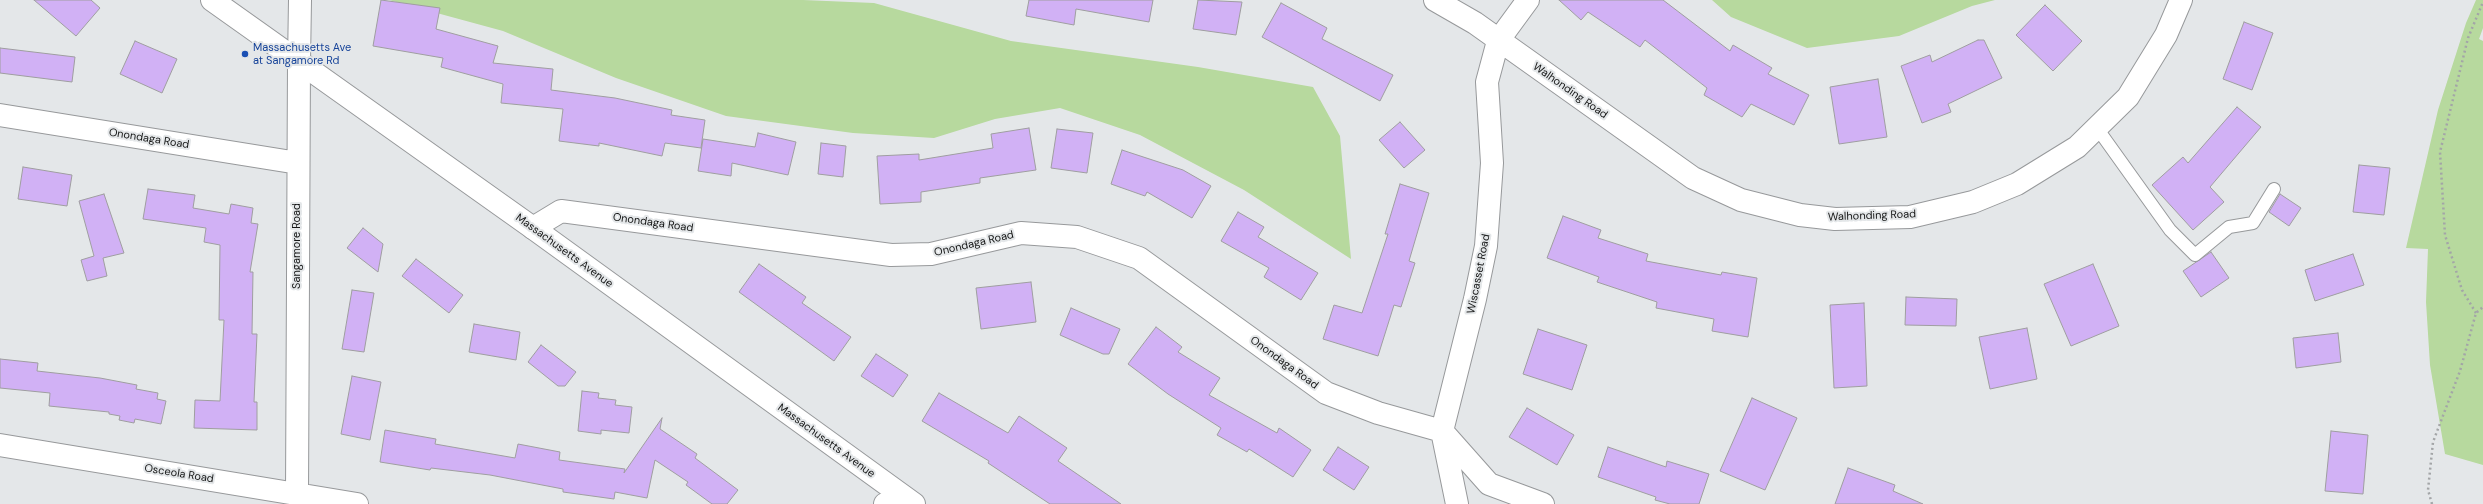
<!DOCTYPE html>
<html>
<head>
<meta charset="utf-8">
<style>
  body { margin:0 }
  canvas { display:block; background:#e4e7e9 }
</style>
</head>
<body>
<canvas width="2483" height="504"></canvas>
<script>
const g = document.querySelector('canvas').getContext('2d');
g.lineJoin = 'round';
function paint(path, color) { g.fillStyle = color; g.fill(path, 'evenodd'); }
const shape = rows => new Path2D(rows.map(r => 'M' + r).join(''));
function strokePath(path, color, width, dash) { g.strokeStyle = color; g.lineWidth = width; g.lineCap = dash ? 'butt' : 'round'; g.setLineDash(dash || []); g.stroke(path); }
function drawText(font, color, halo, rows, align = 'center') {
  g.font = font + ' "DM Sans",sans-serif'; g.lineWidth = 4; g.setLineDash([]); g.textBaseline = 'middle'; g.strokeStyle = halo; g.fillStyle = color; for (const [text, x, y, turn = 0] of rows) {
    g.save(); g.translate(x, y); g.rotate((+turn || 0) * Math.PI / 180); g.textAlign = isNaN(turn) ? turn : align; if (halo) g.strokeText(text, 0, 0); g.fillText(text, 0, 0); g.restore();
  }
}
const green = shape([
  [389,0,803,0,874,3,1011,41,1198,67,1313,87,1340,136,1351,259,1244,190,1140,135,1060,108,995,119,934,138,853,133,726,116,616,78,503,31],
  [1712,0,1995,0,1972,6,1899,36,1807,48,1731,17],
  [2476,0,2483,0,2483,28,2479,39,2483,41,2483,465,2445,454,2430,365,2426,302,2428,249,2406,248,2438,110,2466,23]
]);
const building = shape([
  [34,0,91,0,100,8,76,36,34,0],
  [381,0,440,8,436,29,498,46,493,63,553,69,551,90,615,98,672,110,671,115,705,120,701,148,665,143,662,156,599,143,599,146,559,141,563,109,501,103,503,84,441,67,443,58,373,46,381,0],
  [1029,0,1153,0,1149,22,1076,9,1074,25,1026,16,1029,0],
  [1198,0,1242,2,1236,35,1193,29,1198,0],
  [1559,0,1663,0,1730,51,1733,45,1772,68,1768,74,1809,95,1794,125,1751,104,1742,117,1704,95,1707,88,1645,40,1640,47,1588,12,1581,20,1559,0],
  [1281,3,1327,28,1322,39,1393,75,1380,101,1262,37,1281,3],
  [2045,5,2082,41,2053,71,2016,35,2045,5],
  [2244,22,2273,33,2252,90,2223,79,2244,22],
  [1978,40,1984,40,2002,78,1948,104,1951,112,1922,123,1901,66,1930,55,1932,62,1978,40],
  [135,41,177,59,162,93,120,74,135,41],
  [0,48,75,57,72,82,0,73,0,48],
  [1878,79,1887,137,1839,144,1830,87,1878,79],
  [2237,107,2261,127,2210,187,2224,202,2193,230,2152,185,2183,157,2188,163,2237,107],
  [1400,122,1425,150,1404,168,1379,140,1400,122],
  [1029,128,1036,170,980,178,980,183,921,192,921,202,880,204,877,156,919,154,919,160,993,148,991,134,1029,128],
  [1057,129,1093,133,1087,173,1051,168,1057,129],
  [758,133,796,142,788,175,732,163,731,176,698,171,703,139,755,147,758,133],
  [821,143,846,146,843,177,818,174,821,143],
  [1122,150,1183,170,1211,186,1192,218,1147,192,1145,196,1111,184,1122,150],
  [2359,165,2390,168,2384,215,2353,212,2359,165],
  [23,167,72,175,67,206,18,199,23,167],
  [1400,184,1429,193,1409,261,1415,263,1401,307,1394,305,1378,356,1323,339,1334,305,1362,313,1388,234,1385,234,1400,184],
  [148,189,195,195,193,208,229,214,231,204,253,208,251,223,258,224,250,272,253,272,252,334,257,334,254,402,257,402,257,430,194,428,195,400,220,401,224,320,219,320,220,245,204,242,206,228,143,219,148,189],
  [104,194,124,253,103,258,107,276,87,281,81,260,94,256,79,201,104,194],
  [2280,194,2301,208,2289,226,2269,212,2280,194],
  [1238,212,1264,227,1258,237,1318,273,1301,300,1264,277,1269,268,1221,241,1238,212],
  [1563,216,1601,230,1598,238,1648,254,1646,261,1721,275,1722,272,1757,278,1748,337,1712,331,1714,319,1656,308,1657,302,1597,282,1599,277,1547,258,1563,216],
  [363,228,383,244,378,272,347,248,363,228],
  [2211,252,2229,278,2201,297,2183,271,2211,252],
  [2353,254,2364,285,2315,301,2305,270,2353,254],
  [416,259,463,295,449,313,402,276,416,259],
  [759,264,806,297,802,303,851,337,834,361,739,292,759,264],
  [2093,264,2119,326,2071,346,2044,284,2093,264],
  [1031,282,1036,322,981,329,976,288,1031,282],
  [352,290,374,293,364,352,342,349,352,290],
  [1906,297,1957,299,1956,326,1905,325,1906,297],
  [1864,303,1867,386,1834,388,1830,305,1864,303],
  [1071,308,1120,329,1109,354,1103,354,1060,335,1071,308],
  [474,324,520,332,516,360,469,352,474,324],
  [1156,327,1182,347,1178,352,1220,378,1209,395,1277,433,1279,428,1311,450,1293,477,1249,449,1247,452,1217,435,1221,428,1168,394,1128,364,1156,327],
  [2027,328,2037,379,1990,389,1979,337,2027,328],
  [1538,329,1587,345,1572,390,1523,374,1538,329],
  [2338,333,2341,362,2296,368,2293,338,2338,333],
  [541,345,576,372,565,386,558,386,528,362,541,345],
  [876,354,908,375,893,397,861,376,876,354],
  [0,359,38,363,37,371,100,378,137,385,136,389,158,393,157,399,166,401,161,424,135,419,134,423,119,420,120,416,109,414,109,412,49,406,50,393,0,388,0,359],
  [352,376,381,382,370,440,341,434,352,376],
  [582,391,599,393,598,398,616,400,615,405,632,407,629,433,601,430,601,434,578,431,582,391],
  [939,393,1008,433,1019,416,1067,448,1058,461,1121,504,1050,504,988,463,989,461,922,421,939,393],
  [1752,398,1797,418,1765,490,1720,471,1752,398],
  [1527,408,1574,435,1557,465,1509,437,1527,408],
  [662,418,660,429,697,454,695,458,738,490,727,504,712,504,686,485,688,482,655,460,647,498,615,492,614,499,563,492,563,489,490,475,431,468,430,470,380,462,385,430,436,439,435,444,515,458,518,444,560,452,559,460,625,469,624,473,662,418],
  [2331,431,2368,435,2363,494,2325,491,2331,431],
  [1338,447,1369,467,1354,490,1323,470,1338,447],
  [1608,447,1666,467,1667,461,1709,474,1699,504,1670,504,1655,500,1656,497,1598,477,1608,447],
  [1848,468,1895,485,1893,491,1923,504,1835,504,1848,468]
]);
const path = shape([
  [2476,313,2462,290,2445,235,2440,152,2468,38,2483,2],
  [2432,504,2428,490,2433,442,2460,371,2476,313,2483,307]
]);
const service = shape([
  [2097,128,2170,230,2195,255,2229,227,2253,223,2274,189]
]);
const minor = shape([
  [1435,0,1475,23,1693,178,1741,200,1800,215,1835,219,1910,217,1973,202,2017,184,2077,147,2128,97,2166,35,2181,0],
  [0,115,298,163],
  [533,228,561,211,891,255,931,254,1021,233,1077,237,1139,258,1326,393,1378,413,1442,431,1489,484,1543,504],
  [0,445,357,504],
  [297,493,299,62],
  [885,504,902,496],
  [1457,504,1442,431,1475,299,1486,246,1492,163,1487,82,1498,41,1528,0]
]);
const tertiary = shape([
  [299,62,300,0]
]);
const secondary = shape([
  [212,0,533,228,914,504]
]);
const markers = [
  [245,54,4,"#1a4fb4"]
];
const transitNames = [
  ["Massachusetts Ave",253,48],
  ["at Sangamore Rd",253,61]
];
const streetNames = [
  ["Walhonding Road",1570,91,35],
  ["Onondaga Road",149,139,9],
  ["Walhonding Road",1872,216,-2],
  ["Onondaga Road",653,223,8],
  ["Onondaga Road",974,244,-13],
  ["Sangamore Road",297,246,-90],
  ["Massachusetts Avenue",564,251,36],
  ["Wiscasset Road",1479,274,-79],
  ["Onondaga Road",1284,363,36],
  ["Massachusetts Avenue",826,441,36],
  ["Osceola Road",179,474,9]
];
paint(green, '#b7d99e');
paint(building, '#d1b1f5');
strokePath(building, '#9f9ea0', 1);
strokePath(service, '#97999b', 14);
strokePath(minor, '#97999b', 24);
strokePath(tertiary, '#97999b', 24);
strokePath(secondary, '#97999b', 24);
strokePath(path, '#a3a5a7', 2.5, [2, 3]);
strokePath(service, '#fff', 12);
strokePath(minor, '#fff', 22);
strokePath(tertiary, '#fff', 22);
strokePath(secondary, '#fff', 22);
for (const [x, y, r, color] of markers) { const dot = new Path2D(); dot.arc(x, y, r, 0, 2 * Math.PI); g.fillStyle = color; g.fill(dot); strokePath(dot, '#e4e7e9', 1.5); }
drawText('11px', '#164399', '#e4e7e9', transitNames, 'left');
drawText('11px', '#131414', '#e4e7e9', streetNames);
</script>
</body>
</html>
